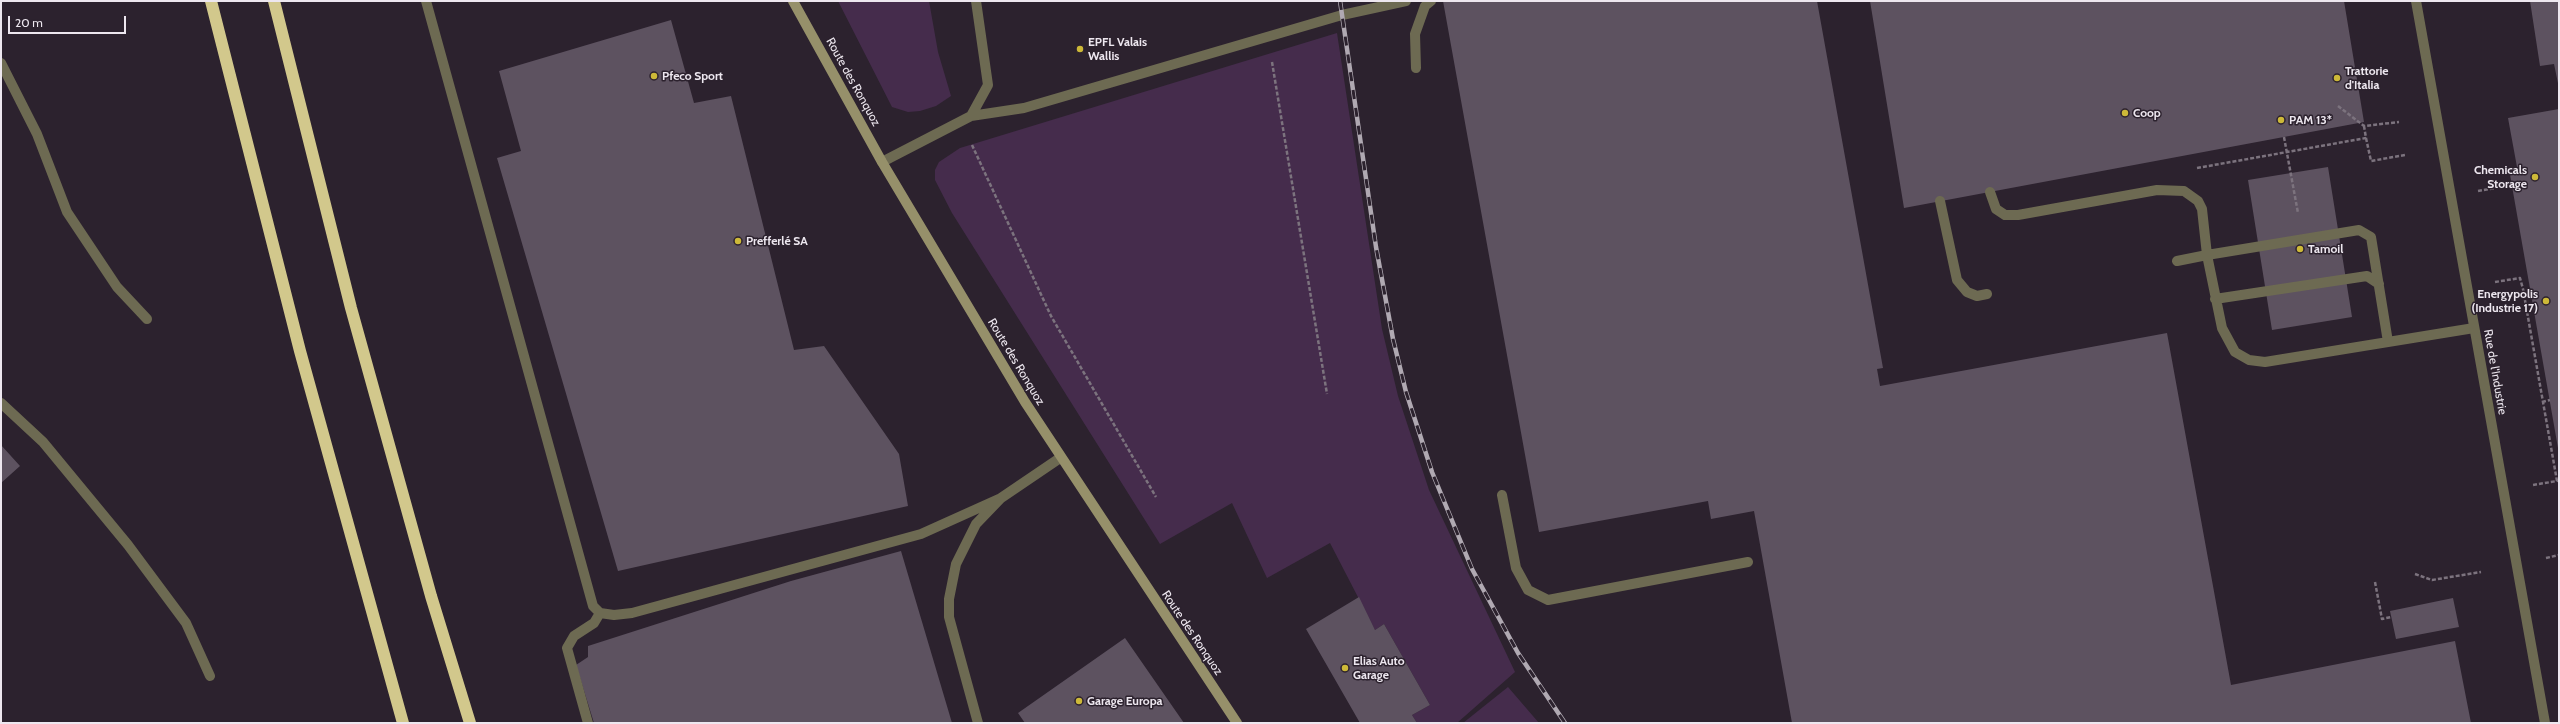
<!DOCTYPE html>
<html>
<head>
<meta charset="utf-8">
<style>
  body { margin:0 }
  #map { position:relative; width:2560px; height:724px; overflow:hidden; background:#2c222e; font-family:Cabin,sans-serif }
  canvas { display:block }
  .frame { position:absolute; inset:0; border:2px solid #ede7ef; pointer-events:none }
  .scale { position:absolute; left:8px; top:16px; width:118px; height:18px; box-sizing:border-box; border:2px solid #ede7ef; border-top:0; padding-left:5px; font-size:12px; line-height:14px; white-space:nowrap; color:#ede7ef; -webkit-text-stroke:3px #2c222e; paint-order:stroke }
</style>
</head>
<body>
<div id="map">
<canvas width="2560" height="724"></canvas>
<div class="frame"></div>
<div class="scale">20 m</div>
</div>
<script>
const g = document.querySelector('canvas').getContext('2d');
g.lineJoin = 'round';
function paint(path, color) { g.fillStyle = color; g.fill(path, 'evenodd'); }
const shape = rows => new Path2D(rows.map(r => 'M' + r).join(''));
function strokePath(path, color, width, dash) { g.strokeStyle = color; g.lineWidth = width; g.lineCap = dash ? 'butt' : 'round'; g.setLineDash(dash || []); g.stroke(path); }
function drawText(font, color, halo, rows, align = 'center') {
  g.font = font + ' Cabin,sans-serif'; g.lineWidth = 3; g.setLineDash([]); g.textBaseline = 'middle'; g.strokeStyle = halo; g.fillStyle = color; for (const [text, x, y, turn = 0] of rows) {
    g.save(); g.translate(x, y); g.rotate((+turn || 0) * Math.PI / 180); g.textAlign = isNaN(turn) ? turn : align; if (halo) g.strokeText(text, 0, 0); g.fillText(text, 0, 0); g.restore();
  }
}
const green = shape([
  [838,1,929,1,938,52,951,96,936,106,920,111,908,112,892,107],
  [1337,33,1382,329,1398,396,1429,490,1515,672,1457,723,1417,723,1412,715,1430,705,1384,624,1375,630,1330,543,1267,578,1232,503,1160,544,952,213,935,180,935,170,939,162,960,148],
  [1508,687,1539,723,1463,723]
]);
const building = shape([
  [1443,1,1817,1,1883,368,1877,369,1880,386,2167,333,2231,685,2455,641,2471,723,1792,723,1754,511,1711,519,1708,501,1539,532],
  [1870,1,2344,1,2364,122,1904,208],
  [2530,1,2559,1,2559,88,2554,64,2540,66],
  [671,20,694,103,731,96,794,350,824,346,899,454,908,506,618,571,497,158,521,151,499,71],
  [2559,109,2559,447,2558,448,2509,169,2517,167,2508,118],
  [2328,167,2352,317,2272,330,2248,180],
  [1,445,20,466,1,483],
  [901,551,952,723,594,723,576,665,588,657,588,646,791,581],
  [1359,597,1375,630,1384,624,1430,705,1412,715,1417,723,1360,723,1306,629],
  [2453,598,2459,627,2396,639,2390,611],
  [1125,638,1184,723,1025,723,1018,713]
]);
const path = shape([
  [1272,62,1327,394],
  [2338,106,2364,126,2399,122],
  [2284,137,2298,213],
  [2366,138,2371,161,2405,155],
  [972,145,1051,316,1156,497],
  [2197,168,2366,138,2364,126],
  [2478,191,2512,185],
  [2495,282,2520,278,2523,289,2557,481,2533,485],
  [2542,402,2550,400],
  [2546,558,2559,555],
  [2415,574,2432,580,2481,572],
  [2375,582,2382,619,2391,617]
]);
const lane = shape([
  [426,1,593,606,600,613,614,615,632,613,921,534,1001,498],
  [1,63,37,134,67,212,117,287,147,319],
  [1416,68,1415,34,1425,6,1431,1],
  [971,116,1024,108,1342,15,1406,1],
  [882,162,971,116,988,85,976,1],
  [1990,192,1996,209,2005,215,2018,215,2157,190,2184,191,2198,201,2202,209,2207,255,2359,230,2371,237,2388,342],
  [1940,201,1957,280,1967,292,1977,296,1987,294],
  [2177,261,2207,255,2222,328,2235,352,2249,360,2265,362,2474,328],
  [2215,299,2367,276,2379,284],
  [1,403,43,442,128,545,186,623,210,676],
  [1502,495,1516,568,1528,590,1548,600,1748,562],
  [588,723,567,648,574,636,594,623,600,613],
  [978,723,949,617,949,599,956,564,976,524,1001,498,1060,458]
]);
const street = shape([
  [2416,1,2545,723]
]);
const secondary = shape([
  [793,1,882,162,1025,402,1237,723]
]);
const highway = shape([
  [211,1,300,351,403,723],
  [274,1,351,308,431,596,470,723]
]);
const rail = shape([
  [1340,1,1376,247,1393,339,1406,392,1432,472,1472,569,1518,653,1565,723]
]);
const markers = [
  [1080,49,4,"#cdb938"],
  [654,76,4,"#cdb938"],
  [2337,78,4,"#cdb938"],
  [2125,113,4,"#cdb938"],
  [2281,120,4,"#cdb938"],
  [2535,177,4,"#cdb938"],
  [738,241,4,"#cdb938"],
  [2300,249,4,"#cdb938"],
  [2546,301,4,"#cdb938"],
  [1345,668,4,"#cdb938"],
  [1079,701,4,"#cdb938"]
];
const poiNames = [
  ["EPFL Valais",1088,42],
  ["Wallis",1088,56],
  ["Trattorie",2345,71],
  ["d'Italia",2345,85],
  ["Pfeco Sport",662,76],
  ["Coop",2133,113],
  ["PAM 13*",2289,120],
  ["Chemicals",2527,170,"right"],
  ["Storage",2527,184,"right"],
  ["Prefferlé SA",746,241],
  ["Tamoil",2308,249],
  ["Energypolis",2538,294,"right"],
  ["(Industrie 17)",2538,308,"right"],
  ["Elias Auto",1353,661],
  ["Garage",1353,675],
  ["Garage Europa",1087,701]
];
const streetNames = [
  ["Route des Ronquoz",853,82,61],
  ["Route des Ronquoz",1016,362,59],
  ["Rue de l'Industrie",2495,372,80],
  ["Route des Ronquoz",1192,633,56]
];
paint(green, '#452c4c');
paint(building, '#5d5260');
strokePath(path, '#7c737e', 2.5, [4, 2]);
strokePath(lane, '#6d6a52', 10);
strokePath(street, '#6d6a52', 10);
strokePath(secondary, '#96906a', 10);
strokePath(highway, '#d2c88c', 12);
strokePath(rail, '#b0a9b2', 4.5);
strokePath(rail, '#2c222e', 3, [9]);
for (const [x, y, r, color] of markers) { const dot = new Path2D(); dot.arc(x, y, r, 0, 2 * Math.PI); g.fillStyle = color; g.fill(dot); strokePath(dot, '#2c222e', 1.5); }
drawText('bold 12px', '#ede7ef', '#2c222e', poiNames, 'left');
drawText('12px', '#ede7ef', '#2c222e', streetNames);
</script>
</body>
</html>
